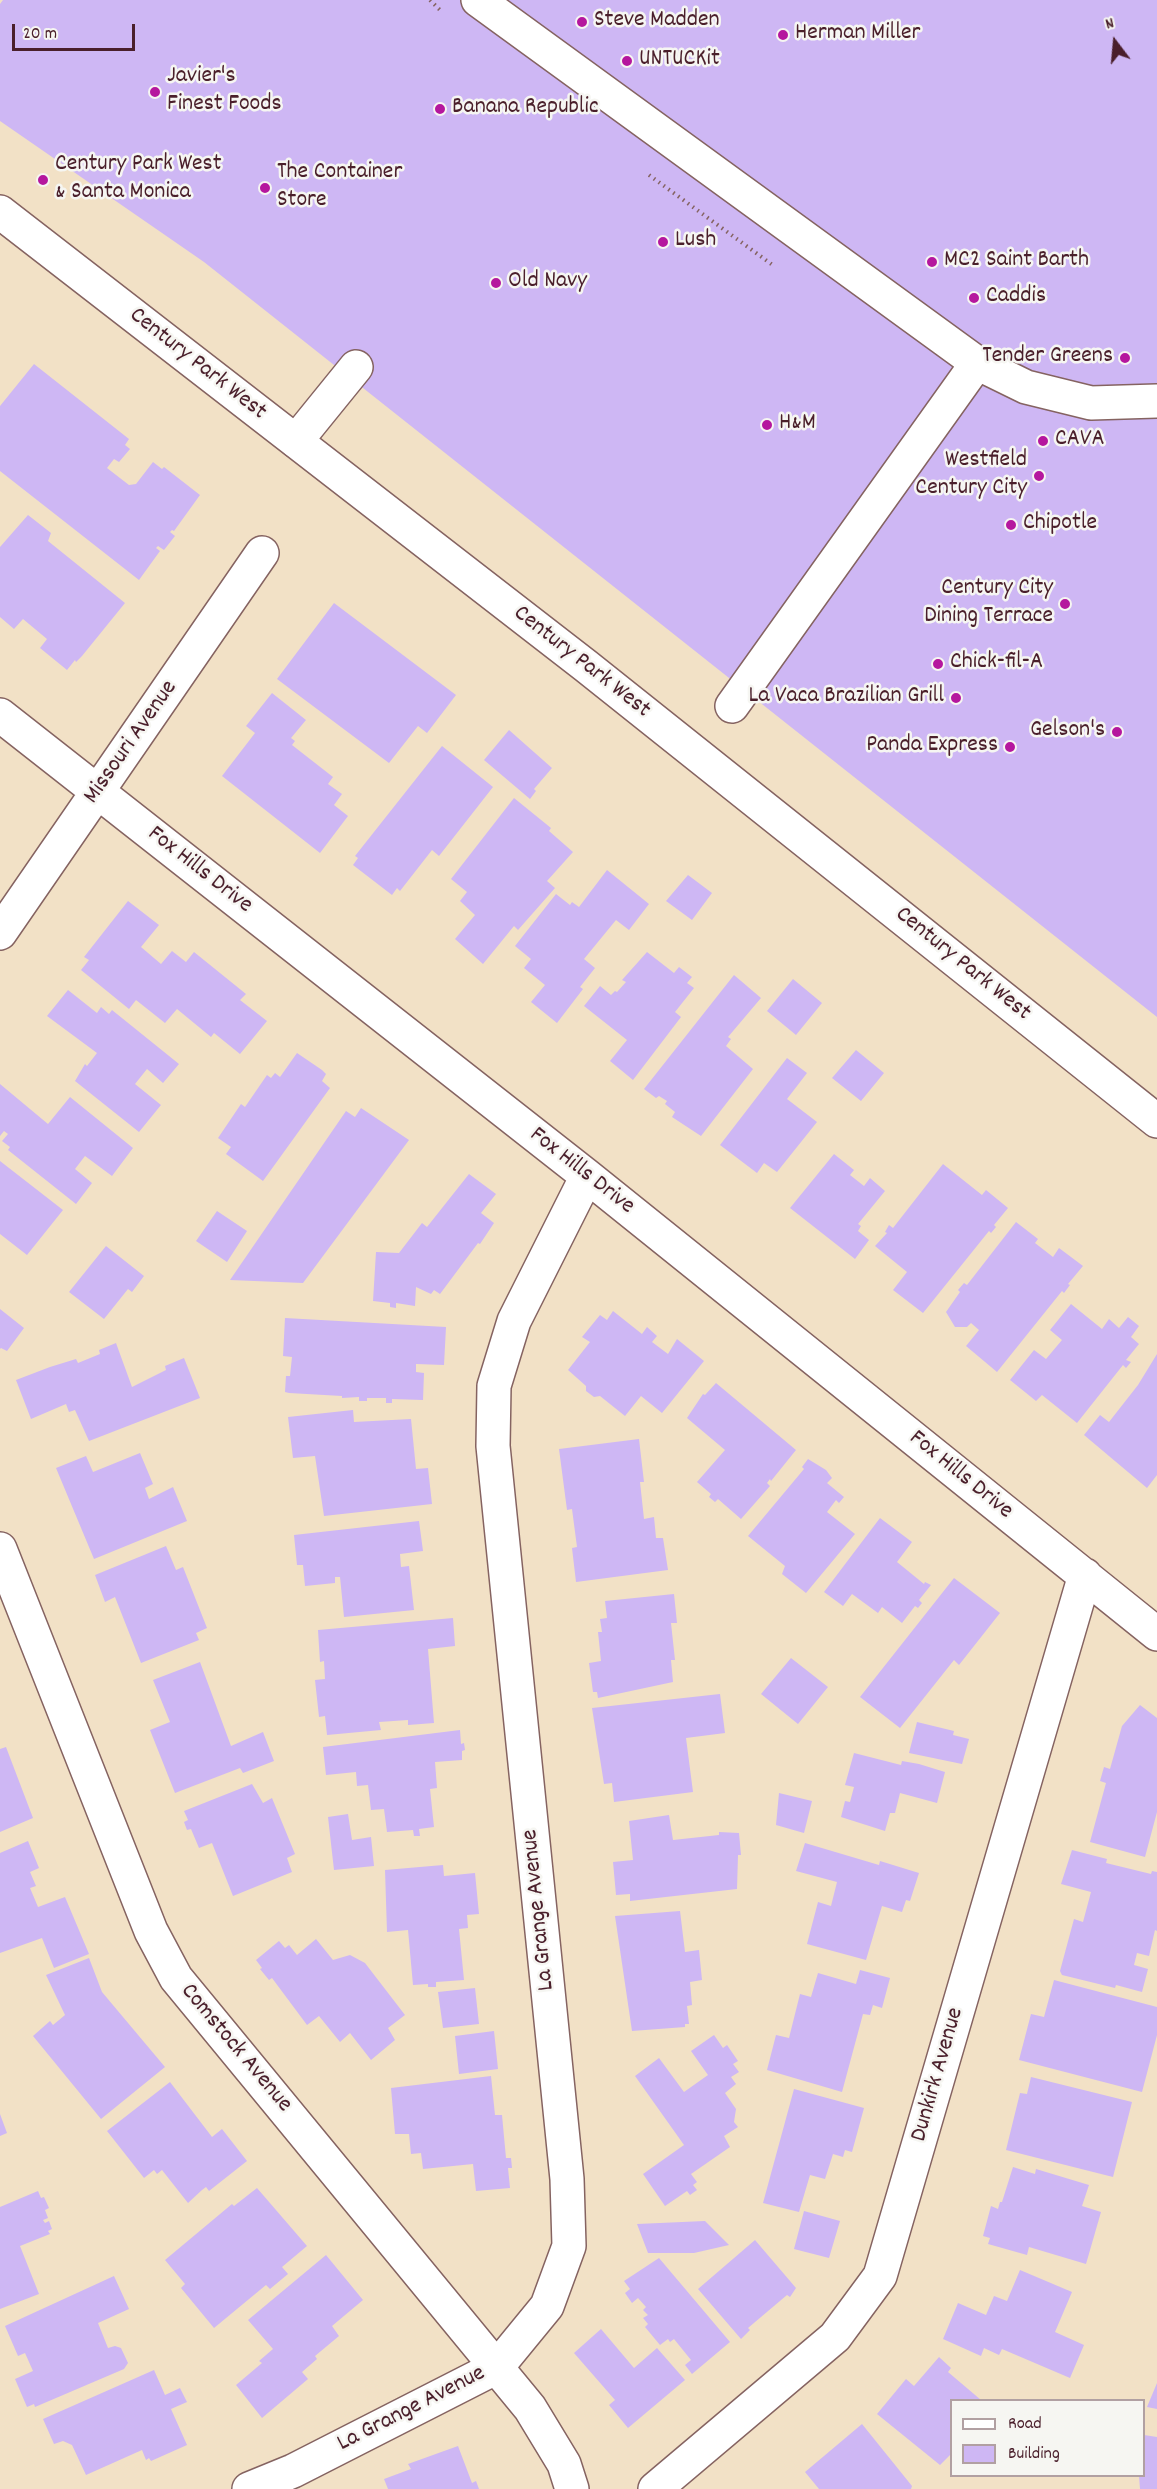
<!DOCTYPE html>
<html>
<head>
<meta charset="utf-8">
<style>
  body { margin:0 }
  #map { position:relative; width:1157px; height:2489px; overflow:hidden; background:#f2e1c6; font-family:Dekko,sans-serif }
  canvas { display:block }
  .legend { position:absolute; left:950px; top:2399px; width:195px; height:78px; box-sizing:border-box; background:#f6f6f2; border:2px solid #b1a0a2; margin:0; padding:8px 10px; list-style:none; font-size:18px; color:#4a1f2b }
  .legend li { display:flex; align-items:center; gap:12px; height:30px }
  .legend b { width:30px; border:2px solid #b1a0a2 }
  .north { position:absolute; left:1085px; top:12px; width:60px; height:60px; -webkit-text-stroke:4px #f6f6f2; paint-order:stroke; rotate:344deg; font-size:16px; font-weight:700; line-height:24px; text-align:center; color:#4a1f2b }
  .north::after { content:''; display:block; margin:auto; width:21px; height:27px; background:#4a1f2b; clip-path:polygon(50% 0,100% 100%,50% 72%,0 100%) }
  .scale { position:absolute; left:12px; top:24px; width:123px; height:27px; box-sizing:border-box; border:3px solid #4a1f2b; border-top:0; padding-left:8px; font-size:18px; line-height:21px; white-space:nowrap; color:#4a1f2b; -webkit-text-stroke:4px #f6f6f2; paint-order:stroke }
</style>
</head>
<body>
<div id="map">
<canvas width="1157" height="2489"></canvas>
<ul class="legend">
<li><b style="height:8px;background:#fff"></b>Road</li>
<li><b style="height:16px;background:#ceb7f4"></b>Building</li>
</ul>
<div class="north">N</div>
<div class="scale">20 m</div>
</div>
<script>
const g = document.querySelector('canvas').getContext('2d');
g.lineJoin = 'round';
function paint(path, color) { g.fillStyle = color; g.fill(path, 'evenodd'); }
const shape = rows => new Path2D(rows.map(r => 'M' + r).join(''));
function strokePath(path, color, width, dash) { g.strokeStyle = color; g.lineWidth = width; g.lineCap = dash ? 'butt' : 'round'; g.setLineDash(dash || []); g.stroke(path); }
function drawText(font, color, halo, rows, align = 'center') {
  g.font = font + ' Dekko,sans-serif'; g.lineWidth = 5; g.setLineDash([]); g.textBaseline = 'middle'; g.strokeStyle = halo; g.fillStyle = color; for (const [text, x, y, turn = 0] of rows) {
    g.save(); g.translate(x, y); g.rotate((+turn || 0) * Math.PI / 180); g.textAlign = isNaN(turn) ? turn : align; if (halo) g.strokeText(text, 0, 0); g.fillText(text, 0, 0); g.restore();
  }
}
const building = shape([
  [3,0,1157,0,1157,1017,204,262,0,121,0,4],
  [34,364,129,439,125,445,130,449,119,462,114,459,107,468,129,485,136,484,153,462,162,469,164,467,200,495,174,531,172,530,170,532,175,536,164,550,158,546,156,548,160,551,139,580,0,471,0,406],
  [28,515,51,533,48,541,125,603,82,656,76,662,75,660,67,670,40,648,47,639,23,619,14,629,0,617,0,547],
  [334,603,456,695,427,733,418,726,389,763,277,679],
  [272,693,306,720,291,738,295,741,292,745,333,777,328,784,342,794,334,805,348,816,320,853,222,776,255,733,246,726],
  [509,730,552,768,534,789,536,791,530,799,484,760],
  [442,746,493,787,439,856,432,850,400,891,397,888,392,895,353,865,358,858,355,856],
  [514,798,551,828,549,831,573,852,547,881,555,888,518,930,514,926,483,964,455,939,475,915,460,901,467,892,451,879],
  [607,870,649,904,629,930,616,920,584,959,595,968,580,987,583,989,557,1023,531,1002,545,985,524,968,531,959,515,946,556,894,570,905,572,902,579,907],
  [688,875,712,893,692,920,666,901],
  [128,901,159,925,141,947,161,964,172,951,186,962,194,952,246,994,240,1000,267,1021,240,1054,214,1033,211,1037,177,1009,165,1023,136,1000,129,1009,81,970,89,960,84,957],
  [647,952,674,973,679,967,692,977,687,983,694,988,675,1012,681,1017,633,1080,610,1061,627,1040,584,1006,600,986,611,995,615,991,617,992,626,982,622,980],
  [734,975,761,998,728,1037,731,1039,726,1046,753,1069,701,1136,672,1117,675,1112,665,1104,667,1101,659,1096,656,1098,644,1089],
  [793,979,822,1003,796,1035,767,1011],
  [68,990,97,1013,101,1007,109,1014,112,1010,179,1064,163,1083,147,1069,135,1084,161,1105,139,1132,75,1081,85,1064,87,1066,97,1053,47,1016],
  [856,1050,884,1073,861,1101,832,1078],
  [297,1053,322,1070,326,1074,322,1081,330,1088,263,1181,226,1154,231,1147,218,1138,241,1104,245,1107,267,1075,271,1078,275,1073,280,1077],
  [787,1058,807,1073,787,1099,817,1122,777,1172,764,1163,757,1173,720,1145],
  [0,1084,48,1124,70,1097,133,1148,112,1176,85,1156,75,1169,92,1183,76,1204,8,1150,10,1147,2,1141,8,1134,4,1131,0,1136],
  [361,1108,409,1140,303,1283,230,1280,346,1111,355,1117],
  [834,1154,854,1170,850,1175,864,1186,870,1178,885,1191,858,1224,861,1226,858,1231,869,1240,855,1259,790,1208],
  [0,1161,63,1210,27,1255,0,1234],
  [943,1164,982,1195,986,1190,1008,1208,994,1225,996,1227,991,1233,989,1231,923,1313,893,1290,907,1272,875,1246,887,1233,885,1232,889,1225,893,1228],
  [469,1174,496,1194,481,1213,494,1223,480,1244,478,1243,440,1294,434,1290,431,1294,416,1287,415,1306,396,1303,396,1308,390,1307,390,1303,373,1301,376,1252,399,1253,422,1223,427,1227],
  [217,1211,247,1231,227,1262,196,1241],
  [1016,1222,1038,1239,1035,1243,1053,1257,1059,1248,1083,1266,1068,1284,1070,1285,1064,1293,1062,1291,997,1372,966,1346,979,1330,971,1323,967,1327,955,1327,946,1312,960,1292,958,1290,964,1283,967,1285],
  [106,1246,144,1276,132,1292,128,1289,104,1319,69,1292],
  [1071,1304,1102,1329,1109,1319,1119,1328,1128,1317,1139,1326,1131,1337,1139,1344,1126,1360,1131,1362,1126,1368,1123,1365,1077,1423,1042,1395,1036,1401,1010,1380,1034,1350,1046,1359,1062,1340,1050,1330],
  [0,1309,24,1328,7,1351,1,1348,0,1349],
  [613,1311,642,1334,647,1327,657,1336,652,1342,668,1354,677,1339,704,1361,662,1413,641,1396,625,1416,600,1396,594,1397,586,1391,586,1386,568,1370,590,1342,582,1337,600,1315,607,1320],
  [285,1318,446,1327,444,1365,416,1364,416,1372,424,1373,423,1400,392,1399,392,1403,386,1403,386,1398,367,1398,367,1401,359,1401,359,1397,342,1398,342,1396,289,1393,285,1392,286,1376,290,1376,292,1357,283,1356],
  [116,1343,132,1387,166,1370,165,1366,184,1358,200,1398,89,1441,75,1410,69,1412,66,1404,31,1419,16,1380,50,1367,76,1359,78,1363,100,1354,99,1350],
  [1157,1354,1157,1475,1147,1488,1084,1435,1100,1415,1109,1422,1138,1385],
  [716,1383,796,1450,771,1481,770,1479,767,1483,770,1486,741,1519,718,1499,715,1502,709,1497,711,1494,697,1482,725,1450,687,1418,703,1394,705,1395],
  [353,1410,354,1422,411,1419,416,1469,428,1468,432,1504,324,1516,315,1456,293,1458,288,1417],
  [639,1439,644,1482,640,1482,644,1519,654,1517,656,1538,663,1538,668,1570,576,1582,572,1548,577,1547,572,1509,567,1510,559,1449],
  [140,1453,153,1484,145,1488,149,1499,173,1487,187,1521,94,1559,56,1468,86,1456,93,1472],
  [808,1459,826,1470,832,1478,827,1483,844,1497,839,1503,836,1500,827,1512,855,1534,806,1593,782,1574,785,1566,748,1536,804,1469,802,1467],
  [880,1518,912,1542,897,1562,924,1584,925,1582,931,1585,919,1600,922,1603,918,1608,915,1606,902,1623,882,1607,878,1613,852,1594,843,1606,824,1592],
  [419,1521,423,1551,400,1554,401,1567,409,1566,414,1610,344,1617,340,1577,335,1577,335,1583,305,1586,303,1565,297,1565,294,1535],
  [166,1546,176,1570,183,1567,207,1628,196,1633,199,1640,141,1663,115,1597,105,1602,95,1575],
  [954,1578,1000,1613,959,1665,954,1660,900,1728,860,1697],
  [674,1594,677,1623,671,1623,675,1660,671,1660,673,1682,598,1698,597,1692,593,1692,589,1663,601,1661,598,1632,602,1632,600,1619,607,1618,605,1601],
  [453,1618,455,1646,428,1649,434,1723,408,1725,408,1720,379,1722,381,1730,327,1735,325,1716,319,1717,315,1680,325,1679,324,1661,320,1662,318,1630],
  [791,1658,828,1687,798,1724,761,1694],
  [200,1662,231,1746,263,1732,274,1761,243,1773,240,1768,175,1793,150,1730,170,1722,153,1680],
  [720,1694,725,1733,686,1738,693,1792,614,1802,612,1783,604,1784,592,1708],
  [1140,1705,1157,1718,1157,1812,1145,1857,1090,1842,1106,1783,1100,1781,1104,1767,1110,1769,1122,1726],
  [917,1722,954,1731,953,1735,969,1739,962,1764,909,1753],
  [460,1730,461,1744,464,1743,465,1750,462,1751,462,1760,435,1762,437,1788,430,1789,434,1827,419,1829,420,1836,414,1836,413,1830,387,1832,384,1809,371,1810,368,1785,357,1786,356,1772,326,1775,323,1747],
  [6,1747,33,1818,0,1832,0,1749],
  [854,1753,901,1765,902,1761,919,1764,945,1772,937,1803,900,1793,895,1813,890,1813,885,1831,841,1817,845,1801,850,1802,854,1787,845,1785],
  [252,1784,263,1803,272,1798,295,1854,287,1858,292,1872,233,1896,212,1843,199,1848,191,1829,187,1830,184,1822,188,1820,184,1811],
  [779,1793,812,1801,804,1833,776,1825],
  [348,1814,352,1840,371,1837,374,1866,334,1870,328,1817],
  [669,1815,673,1840,719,1835,719,1832,739,1833,741,1855,738,1855,737,1889,630,1901,630,1894,616,1895,613,1862,633,1860,629,1821],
  [28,1841,39,1868,30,1872,36,1886,30,1888,38,1907,65,1897,89,1954,54,1968,42,1938,0,1953,0,1853],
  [805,1843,879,1865,880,1861,919,1873,910,1901,906,1900,902,1912,882,1906,866,1960,807,1944,818,1902,831,1906,837,1882,796,1871],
  [1072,1850,1107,1859,1106,1863,1151,1874,1152,1871,1157,1872,1157,1931,1155,1930,1149,1956,1137,1953,1134,1965,1148,1969,1142,1992,1116,1985,1115,1988,1062,1975,1060,1971,1074,1919,1083,1922,1091,1892,1061,1884],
  [443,1865,444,1876,475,1873,479,1914,467,1915,468,1928,459,1929,464,1980,436,1982,436,1987,428,1987,428,1984,413,1985,408,1930,387,1932,385,1870],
  [680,1911,685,1952,699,1950,702,1980,690,1982,692,2005,687,2006,689,2024,685,2024,685,2027,632,2031,615,1916],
  [316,1939,333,1960,350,1955,365,1963,405,2015,388,2028,395,2040,371,2060,350,2033,340,2042,319,2016,307,2025,272,1978,269,1980,260,1969,262,1968,256,1960,279,1941,285,1948,289,1945,297,1955],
  [89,1958,102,1992,165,2067,101,2119,33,2036,50,2021,53,2025,65,2015,46,1975],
  [860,1970,890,1978,882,2008,873,2005,870,2015,863,2014,842,2092,767,2070,776,2035,789,2038,800,1994,811,1997,818,1973,856,1984],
  [1054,1980,1157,2007,1157,2035,1142,2092,1019,2060,1031,2014,1044,2017],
  [475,1988,479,2024,443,2028,438,1992],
  [494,2031,498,2069,459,2074,455,2036],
  [714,2035,723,2048,727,2045,738,2061,733,2064,739,2072,731,2077,736,2084,725,2093,736,2109,734,2122,738,2127,724,2136,730,2147,691,2174,697,2182,693,2185,697,2190,690,2195,687,2191,665,2206,643,2174,684,2145,635,2076,659,2058,684,2092,708,2075,691,2051],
  [491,2076,495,2115,502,2115,506,2158,511,2158,512,2168,508,2168,510,2188,476,2191,473,2164,423,2169,421,2153,411,2154,409,2134,395,2134,391,2088],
  [1031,2077,1132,2102,1113,2177,1006,2150,1020,2093,1027,2094],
  [170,2082,212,2137,222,2129,247,2161,209,2191,206,2187,202,2190,188,2203,162,2170,157,2174,154,2170,144,2178,107,2131],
  [794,2089,864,2108,852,2152,845,2150,843,2157,833,2154,825,2179,810,2175,799,2212,763,2203],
  [0,2114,7,2133,0,2136],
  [1013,2167,1035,2174,1036,2169,1089,2185,1082,2206,1101,2212,1086,2264,1029,2247,1027,2255,988,2244,990,2238,983,2236,991,2206,998,2209,1000,2202,1002,2202],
  [257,2188,307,2246,282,2267,288,2274,270,2289,266,2285,214,2328,181,2288,185,2284,165,2260,232,2204,234,2206],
  [38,2191,41,2198,44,2197,49,2208,45,2210,48,2218,43,2220,45,2223,49,2221,52,2229,48,2231,50,2234,20,2246,39,2294,0,2309,0,2207],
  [804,2211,840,2221,829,2258,794,2249],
  [705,2221,729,2245,694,2253,648,2253,637,2224],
  [755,2240,796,2288,790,2297,787,2295,748,2328,750,2330,741,2339,698,2289],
  [326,2255,363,2300,332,2326,339,2336,315,2356,317,2359,302,2372,308,2379,262,2418,236,2385,262,2363,259,2361,273,2349,248,2320],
  [659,2258,730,2342,692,2374,685,2365,691,2360,674,2339,670,2342,668,2339,660,2345,645,2327,648,2324,643,2318,648,2315,643,2310,646,2307,638,2298,632,2303,625,2293,630,2289,624,2281],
  [1020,2270,1072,2292,1055,2332,1084,2345,1070,2378,1002,2349,999,2355,984,2348,981,2356,943,2339,958,2303,986,2315,994,2296,1007,2301],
  [114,2276,129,2309,98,2323,108,2348,115,2346,121,2348,128,2363,124,2369,35,2407,34,2404,27,2407,15,2379,33,2371,25,2353,18,2356,5,2326],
  [601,2329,634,2368,657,2348,685,2380,628,2428,609,2405,615,2400,574,2353],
  [939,2357,951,2368,948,2372,981,2400,952,2400,952,2453,940,2465,877,2414,906,2379,914,2386],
  [154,2370,165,2395,180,2388,187,2402,171,2409,187,2445,151,2461,149,2458,146,2460,142,2450,86,2475,72,2445,63,2441,54,2444,43,2419],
  [1157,2383,1157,2409,1147,2407],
  [862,2424,912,2486,911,2489,819,2489,805,2472],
  [1144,2435,1157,2437,1157,2489,1140,2489,1139,2476,1144,2476],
  [458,2446,472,2483,476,2481,479,2489,388,2489,384,2479,411,2469,408,2464]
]);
const path = shape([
  [430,0,441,11],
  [649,175,774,266]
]);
const minor = shape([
  [478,0,977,363,1026,387,1091,403,1157,401],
  [296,441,356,367],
  [732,706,977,363],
  [0,715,587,1176,1157,1634],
  [0,933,262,553],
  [0,1549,151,1931,176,1978,530,2408,564,2464,572,2489],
  [249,2489,293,2471,497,2367,547,2306,569,2246,567,2179,493,1446,494,1386,514,1321,587,1176],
  [655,2489,835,2337,880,2276,1085,1575]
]);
const major = shape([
  [0,212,586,666,1157,1121]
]);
const markers = [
  [582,22,6,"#b5179e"],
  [783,35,6,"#b5179e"],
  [627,61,6,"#b5179e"],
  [155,92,6,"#b5179e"],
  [440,109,6,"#b5179e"],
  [43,180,6,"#b5179e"],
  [265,188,6,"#b5179e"],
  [663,242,6,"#b5179e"],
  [932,262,6,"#b5179e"],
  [496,283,6,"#b5179e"],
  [974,298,6,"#b5179e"],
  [1125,358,6,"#b5179e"],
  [767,425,6,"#b5179e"],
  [1043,441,6,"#b5179e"],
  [1039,476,6,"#b5179e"],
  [1011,525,6,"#b5179e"],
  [1065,604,6,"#b5179e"],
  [938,664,6,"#b5179e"],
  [956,698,6,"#b5179e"],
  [1117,732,6,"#b5179e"],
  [1010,747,6,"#b5179e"]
];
const poiNames = [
  ["Steve Madden",594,22],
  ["Herman Miller",795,35],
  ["UNTUCKit",639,61],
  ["Javier's",167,78],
  ["Finest Foods",167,106],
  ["Banana Republic",452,109],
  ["Century Park West",55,166],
  ["& Santa Monica",55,194],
  ["The Container",277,174],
  ["Store",277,202],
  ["Lush",675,242],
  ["MC2 Saint Barth",944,262],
  ["Old Navy",508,283],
  ["Caddis",986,298],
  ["Tender Greens",1113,358,"right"],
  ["H&M",779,425],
  ["CAVA",1055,441],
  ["Westfield",1027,462,"right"],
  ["Century City",1027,490,"right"],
  ["Chipotle",1023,525],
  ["Century City",1053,590,"right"],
  ["Dining Terrace",1053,618,"right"],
  ["Chick-fil-A",950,664],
  ["La Vaca Brazilian Grill",944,698,"right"],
  ["Gelson's",1105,732,"right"],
  ["Panda Express",998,747,"right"]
];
const streetNames = [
  ["Century Park West",197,365,38],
  ["Century Park West",581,663,38],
  ["Missouri Avenue",132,743,-55],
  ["Fox Hills Drive",199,871,38],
  ["Century Park West",962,965,39],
  ["Fox Hills Drive",581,1172,38],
  ["Fox Hills Drive",960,1476,39],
  ["La Grange Avenue",540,1910,-96],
  ["Comstock Avenue",235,2049,50],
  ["Dunkirk Avenue",939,2075,-74],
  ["La Grange Avenue",412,2410,-27]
];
paint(building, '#ceb7f4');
strokePath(minor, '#856361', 36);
strokePath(major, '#856361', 36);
strokePath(path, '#856361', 4, [1.5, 4.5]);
strokePath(minor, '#fff', 33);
strokePath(major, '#fff', 33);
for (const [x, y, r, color] of markers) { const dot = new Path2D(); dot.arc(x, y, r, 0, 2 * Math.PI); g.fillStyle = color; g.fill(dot); strokePath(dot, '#f6f6f2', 2); }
drawText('24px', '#4a1f2b', '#f6f6f2', poiNames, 'left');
drawText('24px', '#4a1f2b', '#f6f6f2', streetNames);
</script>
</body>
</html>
